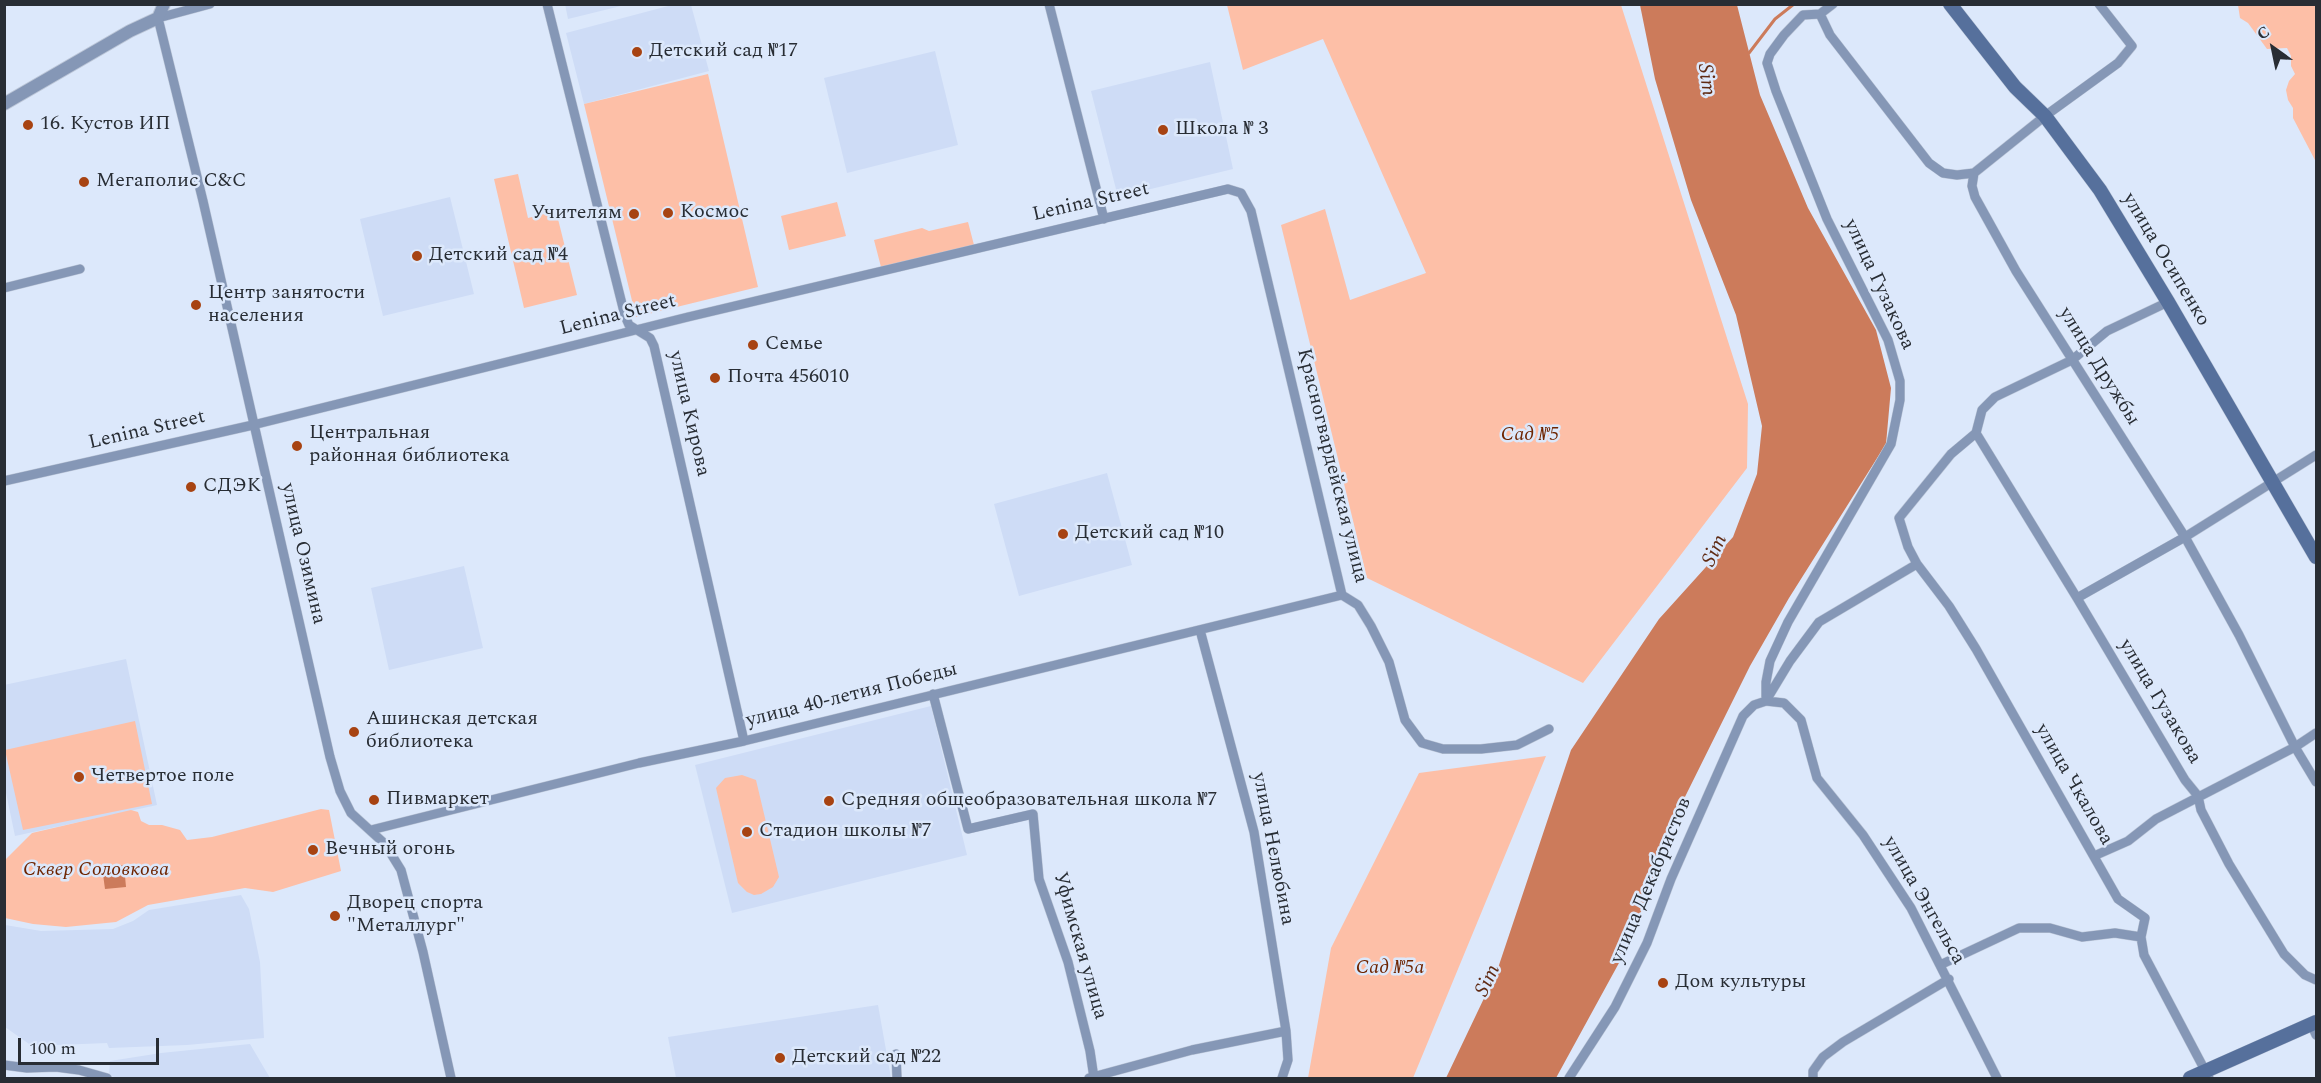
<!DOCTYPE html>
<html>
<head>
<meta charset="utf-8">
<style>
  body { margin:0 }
  #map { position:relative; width:2321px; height:1083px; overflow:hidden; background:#dce8fb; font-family:Spectral,serif }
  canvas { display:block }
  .frame { position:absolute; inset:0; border:6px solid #282d34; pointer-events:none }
  .north { position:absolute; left:2243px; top:18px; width:60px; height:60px; -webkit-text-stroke:4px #dce8fb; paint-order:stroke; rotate:327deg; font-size:16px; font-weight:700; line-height:24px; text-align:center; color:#282d34 }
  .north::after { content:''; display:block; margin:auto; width:21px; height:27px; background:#282d34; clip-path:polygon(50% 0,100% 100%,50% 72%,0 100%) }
  .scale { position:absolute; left:18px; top:1038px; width:141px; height:27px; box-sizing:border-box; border:3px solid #282d34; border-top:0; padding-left:8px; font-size:18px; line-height:21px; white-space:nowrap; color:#282d34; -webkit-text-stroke:4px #dce8fb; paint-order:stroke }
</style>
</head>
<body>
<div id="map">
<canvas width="2321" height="1083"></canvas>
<div class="frame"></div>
<div class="north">С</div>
<div class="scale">100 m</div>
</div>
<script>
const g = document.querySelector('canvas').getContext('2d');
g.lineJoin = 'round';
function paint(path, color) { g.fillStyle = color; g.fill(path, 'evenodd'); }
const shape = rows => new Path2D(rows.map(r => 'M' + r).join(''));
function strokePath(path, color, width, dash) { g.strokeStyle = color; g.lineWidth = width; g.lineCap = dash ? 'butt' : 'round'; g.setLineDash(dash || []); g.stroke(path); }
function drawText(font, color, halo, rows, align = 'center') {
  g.font = font + ' Spectral,serif'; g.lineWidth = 5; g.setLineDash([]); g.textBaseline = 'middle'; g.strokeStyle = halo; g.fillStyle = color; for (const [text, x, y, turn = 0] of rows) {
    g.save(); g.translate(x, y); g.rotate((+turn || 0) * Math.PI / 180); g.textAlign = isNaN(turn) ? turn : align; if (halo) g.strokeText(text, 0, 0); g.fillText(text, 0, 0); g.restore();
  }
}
const built = shape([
  [565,4,625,4,625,5,568,19],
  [672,5,691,5,709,71,584,104,566,33],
  [935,51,958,145,847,173,824,78],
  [1210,62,1233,169,1118,197,1091,91],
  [450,197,474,294,383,316,360,219],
  [1107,473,1132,565,1019,596,994,504],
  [464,566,483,648,389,670,371,588],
  [126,659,157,805,15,836,5,788,4,685],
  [931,706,967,855,732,913,695,765],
  [241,895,249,909,260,962,264,1038,187,1045,109,1048,107,1043,32,1046,5,1027,5,925,41,931,113,929,133,921,149,910],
  [878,1005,891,1078,676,1078,668,1037],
  [250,1044,270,1078,121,1078,109,1076,110,1061,161,1053]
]);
const green = shape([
  [1227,5,1621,5,1748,404,1747,468,1583,683,1367,578,1281,225,1325,209,1350,300,1426,273,1323,39,1243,70],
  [2238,5,2316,5,2316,162,2293,118,2293,108,2288,100,2286,90,2289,81,2295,74,2291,66,2291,56,2287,48,2267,49,2248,23,2240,18],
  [708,74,758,287,636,317,584,104],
  [518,174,528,218,556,211,577,295,524,308,494,179],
  [837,202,846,236,789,250,781,216],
  [968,222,974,245,881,267,874,240,922,228,929,231],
  [135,721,152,804,23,830,5,750],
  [1546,756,1413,1078,1308,1078,1331,948,1419,773],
  [742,775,756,780,779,877,773,887,761,894,754,895,747,892,738,883,716,788,725,778],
  [321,809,329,810,341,871,273,892,245,888,148,905,116,922,66,927,33,924,5,918,5,860,32,833,131,810,138,812,141,821,149,825,162,825,180,830,187,840,212,837]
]);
const water = shape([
  [1640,5,1737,5,1760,95,1808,208,1876,330,1891,388,1886,444,1789,598,1750,666,1671,825,1631,941,1556,1078,1446,1078,1497,971,1571,750,1659,619,1733,537,1757,474,1762,426,1736,315,1691,200,1655,79],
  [124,865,126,887,105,889,102,867]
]);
const stream = shape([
  [1749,53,1775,19,1794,4]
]);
const minor = shape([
  [210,4,158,18,203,201,330,757,340,791,351,813,385,844,401,870,423,952,451,1078],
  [547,4,625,316,629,325,650,338,654,346,744,741],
  [1049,4,1104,219],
  [1820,14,1830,35,1929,163,1943,173,1957,175,1974,173,1972,186,1975,197,2016,271,2185,537,2239,635,2295,747,2316,782],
  [1974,173,2045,116,2118,63,2132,46,2099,4],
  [4,288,80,269],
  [2168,302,2107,331,2072,360,1995,397,1982,410,1976,433,1951,454,1899,518,1908,547,1917,564,1949,606,1976,649,2118,899,2145,918,2141,937,2144,955,2209,1078],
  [1976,433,2077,598,2185,780,2198,796,2201,810,2229,864,2284,954,2305,975,2316,980],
  [4,481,253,425,688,317,1228,189,1241,193,1251,211,1342,595,1358,605,1371,626,1389,662,1405,720,1422,743,1443,749,1481,749,1517,745,1549,729],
  [2077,598,2185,537,2316,455],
  [1200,630,1254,832,1286,1031,1288,1060,1282,1078],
  [933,694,968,829,1033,814,1039,879,1068,962,1090,1051,1094,1078],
  [1767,699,1790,661,1819,622,1917,564],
  [1766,701,1766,682,1770,661,1788,622,1891,444,1900,400,1900,381,1888,340,1827,219,1776,91,1767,63,1770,54,1784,35,1803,15,1820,14,1833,4],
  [371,830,639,763,744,741,1342,595],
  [2094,856,2128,841,2156,819,2295,747,2316,733],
  [1940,965,2019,928,2050,928,2082,937,2115,933,2141,937],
  [2311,1024,2316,1035],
  [896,1054,897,1078],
  [4,1065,27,1068,56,1067,79,1070,107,1078],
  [1089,1078,1192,1050,1286,1031],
  [1569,1078,1615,1007,1647,943,1671,879,1743,716,1754,705,1766,701,1784,703,1801,720,1817,778,1863,835,1911,908,1997,1078],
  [1813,1078,1813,1071,1823,1057,1843,1042,1949,979]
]);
const tertiary = shape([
  [4,104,130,31,158,18,164,4]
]);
const secondary = shape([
  [1950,4,2015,87,2045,116,2100,190,2168,302,2316,557],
  [2190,1078,2316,1022]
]);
const markers = [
  [637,52,6,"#a74312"],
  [28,125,6,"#a74312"],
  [1163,130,6,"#a74312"],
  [84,182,6,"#a74312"],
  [668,213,6,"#a74312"],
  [634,214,6,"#a74312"],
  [417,256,6,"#a74312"],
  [196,305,6,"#a74312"],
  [753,345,6,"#a74312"],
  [715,378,6,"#a74312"],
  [297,446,6,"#a74312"],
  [191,487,6,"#a74312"],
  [1063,534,6,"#a74312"],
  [354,732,6,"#a74312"],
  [79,777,6,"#a74312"],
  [374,800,6,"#a74312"],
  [829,801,6,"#a74312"],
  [747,832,6,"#a74312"],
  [313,850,6,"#a74312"],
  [335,916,6,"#a74312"],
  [1663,983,6,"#a74312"],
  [780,1058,6,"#a74312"]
];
const poiNames = [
  ["Детский сад №17",649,52],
  ["16. Кустов ИП",40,125],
  ["Школа № 3",1175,130],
  ["Мегаполис C&C",96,182],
  ["Космос",680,213],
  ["Учителям",622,214,"right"],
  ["Детский сад №4",429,256],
  ["Центр занятости",208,294],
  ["населения",208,317],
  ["Семье",765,345],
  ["Почта 456010",727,378],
  ["Центральная",309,434],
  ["районная библиотека",309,457],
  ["СДЭК",203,487],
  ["Детский сад №10",1075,534],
  ["Ашинская детская",366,720],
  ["библиотека",366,743],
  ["Четвертое поле",91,777],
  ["Пивмаркет",386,800],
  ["Средняя общеобразовательная школа №7",841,801],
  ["Стадион школы №7",759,832],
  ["Вечный огонь",325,850],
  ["Дворец спорта",347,904],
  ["\"Металлург\"",347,927],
  ["Дом культуры",1675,983],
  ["Детский сад №22",792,1058]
];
const streetNames = [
  ["Lenina Street",1091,203,-13],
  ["улица Осипенко",2165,260,59],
  ["улица Гузакова",1878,285,65],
  ["Lenina Street",618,316,-14],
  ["улица Дружбы",2098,367,58],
  ["улица Кирова",688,414,77],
  ["Lenina Street",147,431,-13],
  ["Красногвардейская улица",1331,466,76],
  ["улица Озимина",302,554,77],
  ["улица 40-летия Победы",852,696,-14],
  ["улица Гузакова",2159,702,59],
  ["улица Чкалова",2073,785,60],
  ["улица Нелюбина",1272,849,79],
  ["улица Декабристов",1652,881,-67],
  ["улица Энгельса",1923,901,60],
  ["Уфимская улица",1079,946,74]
];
const parkNames = [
  ["Сад №5",1530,436],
  ["Сквер Соловкова",96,871],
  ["Сад №5а",1390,969]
];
const waterNames = [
  ["Sim",1705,80,82],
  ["Sim",1716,551,-65],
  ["Sim",1489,981,-65]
];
paint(built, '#cedcf6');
paint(green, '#fdbfa7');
paint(water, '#cc7b5b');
strokePath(stream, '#cc7b5b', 3);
strokePath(minor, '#bcc6d7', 10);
strokePath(tertiary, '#bcc6d7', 14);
strokePath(secondary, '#bcc6d7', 15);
strokePath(minor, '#8597b6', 9);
strokePath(tertiary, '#8597b6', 12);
strokePath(secondary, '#56709c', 14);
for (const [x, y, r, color] of markers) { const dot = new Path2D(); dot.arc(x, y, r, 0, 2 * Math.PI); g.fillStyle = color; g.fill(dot); strokePath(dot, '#dce8fb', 2); }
drawText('20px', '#282d34', '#dce8fb', poiNames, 'left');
drawText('20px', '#282d34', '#dce8fb', streetNames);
drawText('italic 20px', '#6e2400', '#dce8fb', parkNames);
drawText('italic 21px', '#602b14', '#dce8fb', waterNames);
</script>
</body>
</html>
